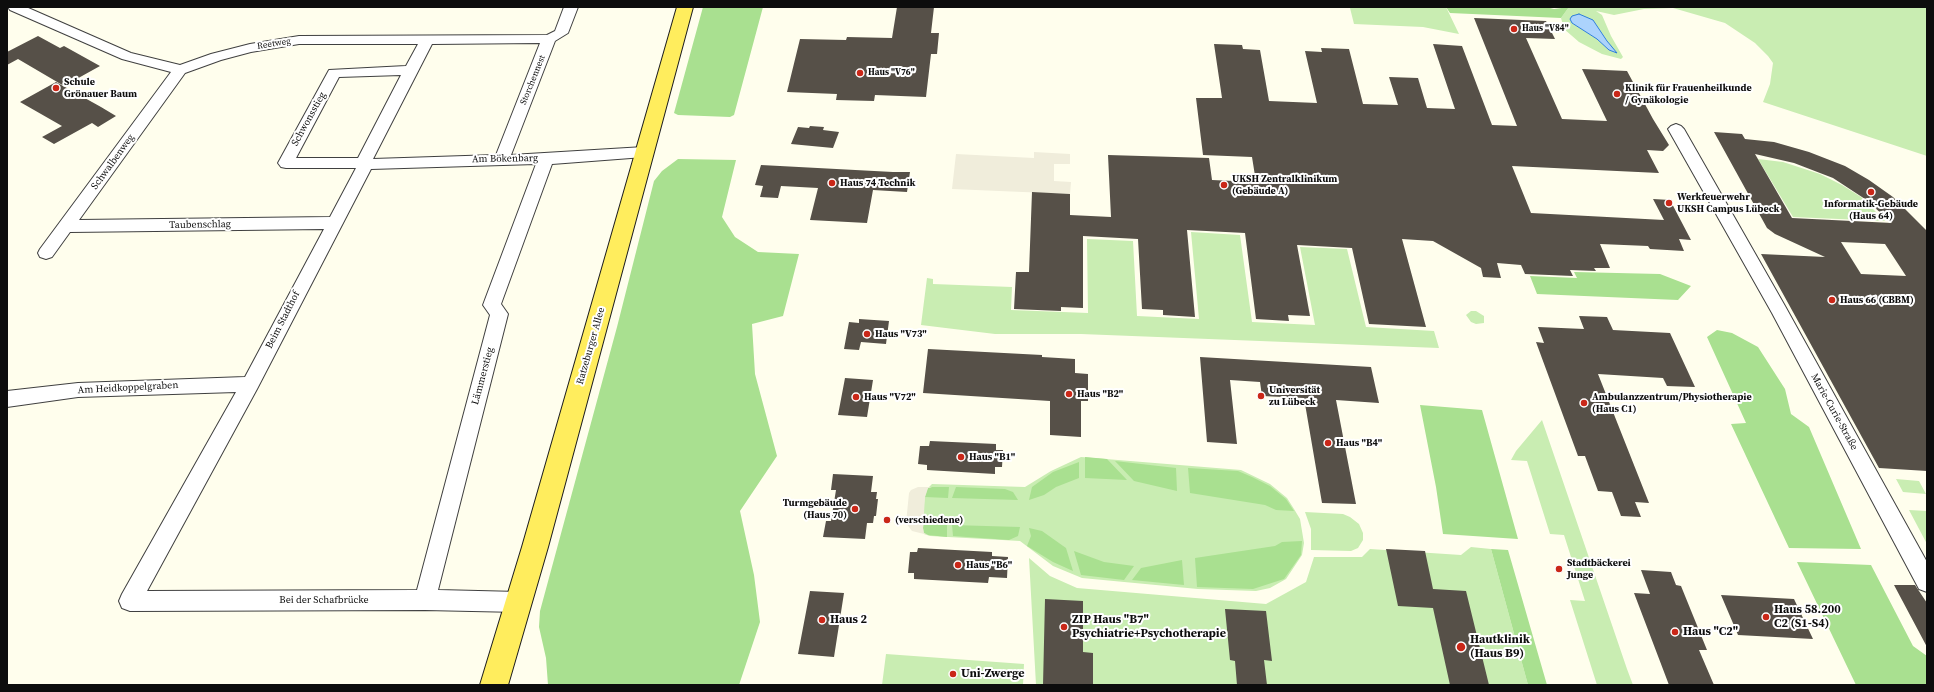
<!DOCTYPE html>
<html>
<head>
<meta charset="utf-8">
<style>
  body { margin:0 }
  #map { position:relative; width:1934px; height:692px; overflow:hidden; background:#fffeed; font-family:"Source Serif 4",serif }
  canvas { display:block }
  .frame { position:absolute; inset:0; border:8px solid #0d0d0d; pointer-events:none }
</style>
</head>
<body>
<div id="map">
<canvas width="1934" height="692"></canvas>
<div class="frame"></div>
</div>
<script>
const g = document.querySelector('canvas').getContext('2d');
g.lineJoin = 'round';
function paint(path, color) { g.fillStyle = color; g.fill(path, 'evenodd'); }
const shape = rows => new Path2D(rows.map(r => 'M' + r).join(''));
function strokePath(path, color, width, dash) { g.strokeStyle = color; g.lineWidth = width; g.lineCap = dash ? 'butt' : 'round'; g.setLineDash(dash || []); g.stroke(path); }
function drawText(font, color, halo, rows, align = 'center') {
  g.font = font + ' "Source Serif 4",serif'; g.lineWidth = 4; g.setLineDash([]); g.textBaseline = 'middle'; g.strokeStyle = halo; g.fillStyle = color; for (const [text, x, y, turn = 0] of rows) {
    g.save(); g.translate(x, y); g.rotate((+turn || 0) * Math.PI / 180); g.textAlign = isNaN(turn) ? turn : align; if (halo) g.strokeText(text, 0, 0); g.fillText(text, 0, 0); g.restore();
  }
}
const green = shape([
  [1446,7,1459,34,1423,27,1354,24,1350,8],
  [1569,7,1927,7,1927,156,1763,102,1770,84,1773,63,1768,56,1755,43,1725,23,1673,8,1644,9,1614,15,1596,11,1602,15,1611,36,1623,57,1621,59,1602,54,1579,42,1564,29,1561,18],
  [1570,19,1593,20,1615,52,1609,50,1597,39,1572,23],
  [1758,159,1783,162,1820,174,1842,185,1861,197,1885,221,1793,217],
  [1191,232,1240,235,1252,322,1315,325,1300,247,1347,249,1366,327,1434,331,1439,348,1081,334,995,334,921,325,927,278,933,279,933,284,1012,287,1011,310,1088,313,1087,239,1133,241,1137,316,1199,319],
  [1471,311,1476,311,1484,316,1484,323,1476,324,1471,322,1466,315],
  [1542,420,1627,669,1633,685,1597,685,1570,600,1585,601,1564,535,1550,534,1527,461,1511,460,1516,451],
  [1081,457,1241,470,1270,484,1287,498,1294,509,1300,519,1304,543,1302,555,1286,579,1270,588,1256,591,1198,589,1082,578,1053,566,1020,541,930,536,924,534,922,531,925,491,932,484,1025,487,1051,471],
  [1896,479,1919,481,1926,494,1903,492],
  [1909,510,1927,511,1927,544],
  [1305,512,1343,514,1350,517,1359,524,1363,533,1363,540,1358,548,1351,551,1311,550,1311,529],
  [1471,547,1491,549,1528,685,1036,685,1029,558,1050,576,1077,588,1266,604,1306,582,1314,557,1362,557,1370,549,1461,555],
  [886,654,1024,664,1023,685,882,685]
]);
const forest = shape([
  [703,7,763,7,734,115,730,117,678,115,674,113],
  [1446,7,1546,7,1554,9,1569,7,1561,18,1450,13],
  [678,159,736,160,722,217,735,237,758,252,799,254,783,316,752,324,755,374,777,456,740,511,754,575,760,622,739,685,548,685,546,658,539,627,540,611,617,327,654,181,662,171],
  [1574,272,1660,274,1691,286,1678,300,1537,294,1530,276,1577,278],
  [1717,330,1732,333,1758,347,1785,389,1791,414,1809,427,1861,549,1789,548,1731,424,1746,423,1707,337],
  [1420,405,1482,410,1518,539,1443,534,1436,487],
  [1085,457,1107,459,1127,480,1085,478],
  [1115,461,1176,468,1177,491,1134,481],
  [1079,462,1079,478,1056,487,1044,495,1029,500,1032,487,1053,472],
  [1188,468,1238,471,1252,477,1270,486,1286,499,1294,511,1276,510,1265,505,1190,493],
  [932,487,949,487,948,498,925,497,928,488],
  [956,487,1005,489,1013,492,1018,500,952,498],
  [924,524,947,525,947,537,928,535,924,533,923,528],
  [952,525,1020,527,1018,536,1009,540,953,536],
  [1029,528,1042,531,1066,548,1073,571,1053,562,1027,546,1031,536],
  [1302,541,1301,555,1284,579,1253,589,1197,587,1195,558,1275,546,1282,542],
  [1491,549,1508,550,1547,685,1528,685],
  [1074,551,1104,562,1134,566,1124,580,1081,575],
  [1182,560,1184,585,1132,580,1141,568],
  [1797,562,1871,565,1913,646,1927,656,1927,685,1856,685]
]);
const plaza = shape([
  [1034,152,1070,154,1070,164,1054,164,1054,181,1071,182,1070,194,952,189,956,154,1034,158],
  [918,487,932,487,928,488,925,497,923,528,924,533,928,535,912,531,906,523,909,493,911,490]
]);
const water = shape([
  [1579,14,1593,20,1607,41,1617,53,1609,50,1597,39,1572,23,1570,19,1572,16,1579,14]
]);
const building = shape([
  [897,7,934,7,931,33,939,33,937,54,931,54,926,97,875,95,874,101,836,100,837,94,787,92,800,39,846,40,847,37,892,38],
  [1474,18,1546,21,1555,39,1526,38,1562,119,1607,121,1582,69,1627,71,1653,119,1669,145,1663,151,1647,150,1659,173,1512,166,1531,213,1664,220,1653,199,1670,200,1691,240,1679,239,1684,251,1650,249,1648,246,1600,244,1610,268,1594,268,1596,271,1570,270,1573,276,1525,274,1521,265,1497,263,1501,278,1483,277,1481,268,1433,241,1402,239,1426,327,1369,324,1352,248,1297,245,1310,316,1288,315,1289,321,1256,319,1245,233,1187,230,1195,317,1163,315,1163,310,1142,309,1138,239,1083,236,1083,308,1061,307,1061,311,1014,309,1016,272,1029,272,1032,192,1070,194,1070,215,1111,217,1108,155,1209,158,1212,180,1256,182,1252,157,1203,155,1196,98,1222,98,1214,44,1242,45,1243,49,1260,50,1269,101,1317,103,1305,51,1322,52,1321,48,1349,49,1363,104,1398,105,1389,77,1418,78,1427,108,1455,109,1433,44,1462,46,1492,125,1517,126],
  [38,36,60,48,64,46,100,66,64,86,18,59,7,65,7,52],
  [56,82,101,107,116,116,98,127,92,123,54,144,42,137,62,126,20,102],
  [810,126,824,127,823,130,839,132,833,148,791,144,798,127,809,128],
  [1714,132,1742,134,1745,139,1774,142,1809,152,1845,166,1869,180,1893,197,1927,231,1927,471,1879,468,1761,254,1825,257,1775,234,1767,228],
  [1755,154,1794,163,1833,178,1865,199,1892,223,1792,218],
  [1841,242,1885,244,1906,276,1861,274],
  [761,165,893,172,910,172,907,192,873,190,867,223,810,220,818,188,781,186,778,198,760,197,763,186,755,185],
  [1579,316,1607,317,1613,330,1670,333,1695,387,1667,386,1663,378,1598,374,1649,503,1635,502,1641,517,1621,516,1612,492,1598,491,1585,456,1578,456,1536,342,1544,343,1538,327,1584,329],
  [859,319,889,321,886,344,861,342,859,350,844,349,849,322,859,323],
  [928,349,1042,355,1042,357,1075,359,1075,373,1088,374,1088,401,1081,401,1081,437,1050,435,1050,401,923,393],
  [1200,357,1371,367,1379,403,1336,400,1356,504,1322,503,1304,398,1262,396,1260,382,1230,380,1237,444,1207,442],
  [845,378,873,380,867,417,838,415],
  [930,441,996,444,996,450,1003,450,1002,467,995,467,995,474,927,470,927,465,918,464,920,446,929,446],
  [833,474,873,476,871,492,877,492,876,499,878,499,876,516,874,516,873,523,867,523,865,539,823,537,826,521,831,521,836,490,831,490],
  [918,548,992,552,992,556,1008,557,1007,578,989,577,988,583,914,579,914,573,908,573,910,552,917,552],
  [1386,549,1425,551,1433,589,1466,591,1489,685,1450,685,1433,608,1398,606],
  [1641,570,1671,572,1676,585,1681,586,1707,650,1699,650,1714,685,1669,685,1634,593,1650,594],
  [1894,585,1915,585,1927,603,1927,647],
  [810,591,844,593,834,657,798,654],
  [1721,595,1794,599,1813,639,1738,635],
  [1045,599,1083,601,1083,652,1093,653,1093,685,1043,685],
  [1225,609,1266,611,1272,661,1264,660,1267,685,1237,685,1235,661,1230,660]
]);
const minor = shape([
  [8,7,26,7,131,53,180,65,211,54,250,44,299,36,547,35,555,31,564,7,578,7,568,33,555,41,511,155,644,147,649,148,652,152,649,156,644,157,552,164,501,304,508,314,438,590,519,592,527,595,530,602,527,609,519,612,425,610,130,611,122,608,119,601,122,594,236,392,78,397,7,407,7,391,78,383,245,377,324,229,70,232,52,257,46,259,40,257,38,253,40,249,171,72,122,59,10,10,8,7],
  [540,43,496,155,373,159,432,44,540,43],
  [299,44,418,44,406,66,329,70,278,163,281,167,286,168,356,168,330,217,79,220,185,73,221,60,251,52,299,44],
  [401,75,358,158,296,158,339,77,401,75],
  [536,164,483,305,490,315,417,590,147,591,257,389,371,169,536,164],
  [1676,124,1681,126,1684,129,1785,306,1927,562,1927,592,1919,589,1772,313,1668,129,1671,126,1676,124]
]);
const major = shape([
  [677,7,693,7,548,547,508,685,480,685,522,547,677,7]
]);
const markers = [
  [1514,29,4,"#ca2718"],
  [860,73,4,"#ca2718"],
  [56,88,4,"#ca2718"],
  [1617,94,4,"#ca2718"],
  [832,183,4,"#ca2718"],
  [1224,185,4,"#ca2718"],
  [1871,192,4,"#ca2718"],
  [1669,203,4,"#ca2718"],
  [1832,300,4,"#ca2718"],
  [867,334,4,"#ca2718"],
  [1069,394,4,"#ca2718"],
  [1261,396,4,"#ca2718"],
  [856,397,4,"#ca2718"],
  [1584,403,4,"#ca2718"],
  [1328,443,4,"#ca2718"],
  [961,457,4,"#ca2718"],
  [855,509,4,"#ca2718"],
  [887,520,4,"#ca2718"],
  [958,565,4,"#ca2718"],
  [1559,569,4,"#ca2718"],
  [1766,617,4,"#ca2718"],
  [822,620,4,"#ca2718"],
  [1064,627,4,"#ca2718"],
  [1675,632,4,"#ca2718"],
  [1461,647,5,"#ca2718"],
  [953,674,4,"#ca2718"]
];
const farPoinames = [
  ["Haus \"V84\"",1522,29],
  ["Haus \"V76\"",868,73]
];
const farStreetnames = [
  ["Reetweg",274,44,-9],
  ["Storchennest",533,80,-68]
];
const poiNames = [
  ["Schule",64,82],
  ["Grönauer Baum",64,94],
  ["Klinik für Frauenheilkunde",1625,88],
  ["/ Gynäkologie",1625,100],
  ["UKSH Zentralklinikum",1232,179],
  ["(Gebäude A)",1232,191],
  ["Haus 74 Technik",840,183],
  ["Werkfeuerwehr",1677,197],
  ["UKSH Campus Lübeck",1677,209],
  ["Informatik-Gebäude",1871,204,"center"],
  ["(Haus 64)",1871,216,"center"],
  ["Haus 66 (CBBM)",1840,300],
  ["Haus \"V73\"",875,334],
  ["Universität",1269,390],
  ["zu Lübeck",1269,402],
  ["Haus \"B2\"",1077,394],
  ["Haus \"V72\"",864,397],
  ["Ambulanzzentrum/Physiotherapie",1592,397],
  ["(Haus C1)",1592,409],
  ["Haus \"B4\"",1336,443],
  ["Haus \"B1\"",969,457],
  ["Turmgebäude",847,503,"right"],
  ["(Haus 70)",847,515,"right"],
  ["(verschiedene)",895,520],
  ["Stadtbäckerei",1567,563],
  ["Junge",1567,575],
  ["Haus \"B6\"",966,565]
];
const streetNames = [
  ["Schwonsstieg",309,119,-61],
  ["Am Bökenbarg",505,159,-1],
  ["Schwalbenweg",113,162,-54],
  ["Taubenschlag",200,225,-1],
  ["Beim Stadthof",283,320,-63],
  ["Ratzeburger Allee",591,346,-74],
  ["Lämmerstieg",483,376,-75],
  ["Am Heidkoppelgraben",128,388,-3],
  ["Marie-Curie-Straße",1834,412,61],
  ["Bei der Schafbrücke",324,600]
];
const nearPoinames = [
  ["Haus 58.200",1774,610],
  ["C2 (S1-S4)",1774,624],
  ["Haus 2",830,620],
  ["ZIP Haus \"B7\"",1072,620],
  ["Psychiatrie+Psychotherapie",1072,634],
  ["Haus \"C2\"",1683,632],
  ["Hautklinik",1470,640],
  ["(Haus B9)",1470,654],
  ["Uni-Zwerge",961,674]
];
paint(green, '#c9edb2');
paint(forest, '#a9e090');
paint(plaza, '#f0eddb');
paint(water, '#acd3fc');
strokePath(water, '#2c7dda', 1);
paint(building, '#565048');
strokePath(minor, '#404040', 2);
strokePath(major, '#1e1e1e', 2);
paint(minor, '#fff');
paint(major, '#ffed5d');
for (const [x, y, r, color] of markers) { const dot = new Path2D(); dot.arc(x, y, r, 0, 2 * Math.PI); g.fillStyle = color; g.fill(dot); strokePath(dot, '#fff', 1.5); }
drawText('bold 9px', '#0d0d0d', '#fff', farPoinames, 'left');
drawText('9px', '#0d0d0d', '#fff', farStreetnames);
drawText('bold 10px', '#0d0d0d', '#fff', poiNames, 'left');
drawText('10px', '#0d0d0d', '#fff', streetNames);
drawText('bold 12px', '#0d0d0d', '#fff', nearPoinames, 'left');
</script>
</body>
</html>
